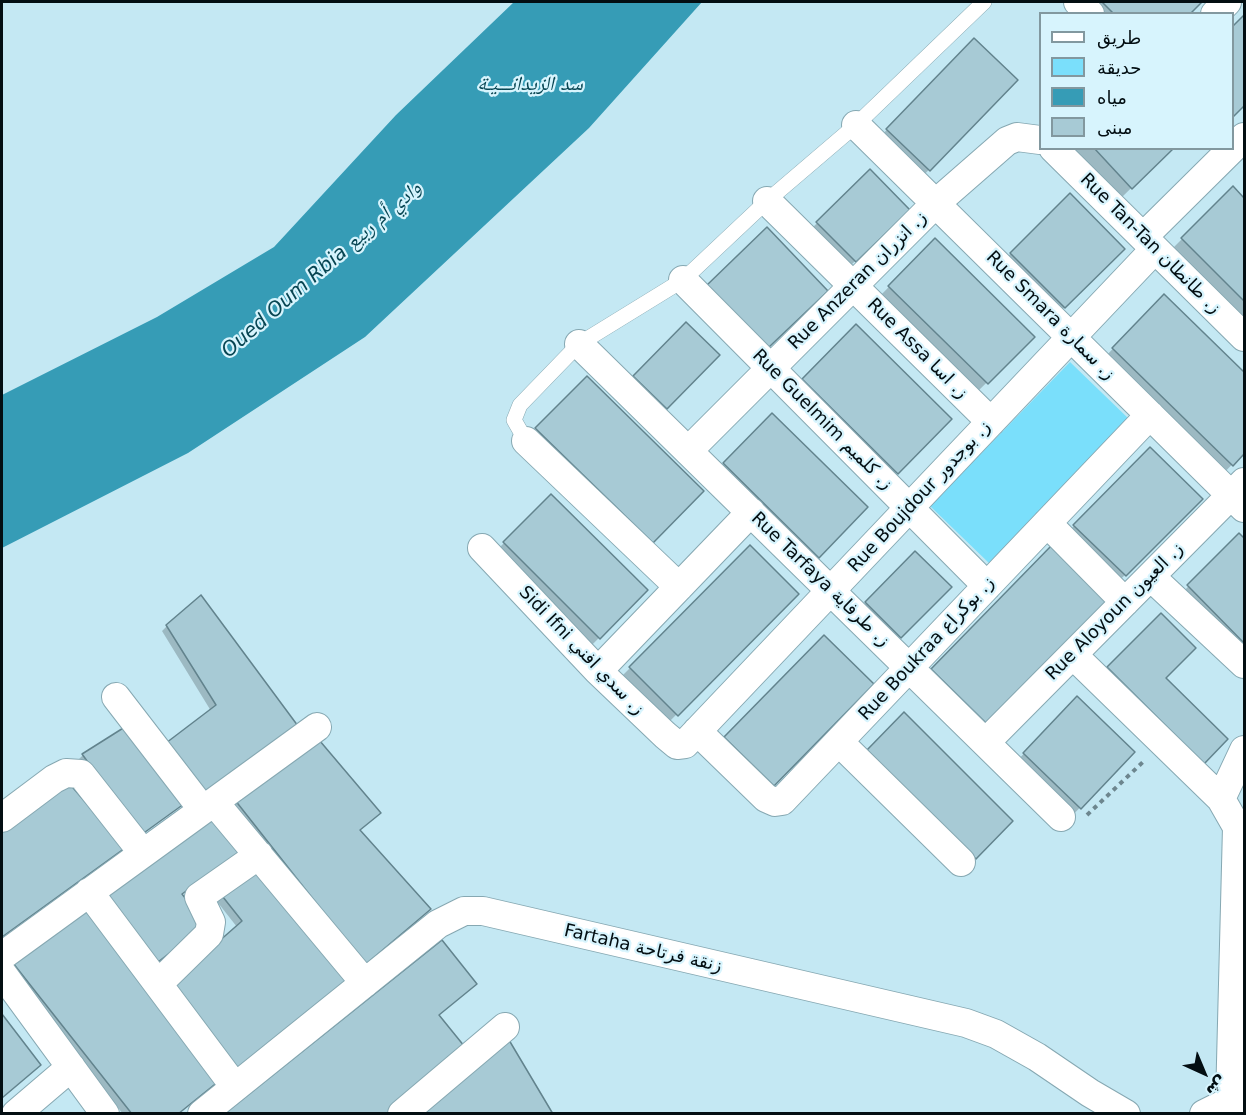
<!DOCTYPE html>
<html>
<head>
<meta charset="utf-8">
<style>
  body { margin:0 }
  #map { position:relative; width:1246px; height:1115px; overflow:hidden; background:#c4e8f3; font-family:"DejaVu Sans","Noto Naskh Arabic",sans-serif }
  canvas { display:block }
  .frame { position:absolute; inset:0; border:3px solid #030e12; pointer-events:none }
  .legend { position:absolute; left:1039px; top:12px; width:195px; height:138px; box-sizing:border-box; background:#d7f4fd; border:2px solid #82989f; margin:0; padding:8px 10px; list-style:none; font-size:18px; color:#030e12 }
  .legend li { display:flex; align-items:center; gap:12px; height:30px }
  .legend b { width:30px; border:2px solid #82989f }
  .north { position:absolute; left:1174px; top:1043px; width:60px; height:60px; -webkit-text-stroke:4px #d7f4fd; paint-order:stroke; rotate:136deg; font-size:16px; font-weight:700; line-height:24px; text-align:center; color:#030e12 }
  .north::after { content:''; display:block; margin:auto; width:21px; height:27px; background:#030e12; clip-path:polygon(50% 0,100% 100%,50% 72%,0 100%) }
</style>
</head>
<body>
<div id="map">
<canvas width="1246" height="1115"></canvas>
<div class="frame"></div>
<ul class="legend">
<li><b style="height:8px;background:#fff"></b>طريق</li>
<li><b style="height:16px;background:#7adffb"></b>حديقة</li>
<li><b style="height:16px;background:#369cb6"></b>مياه</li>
<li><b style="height:16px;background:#a7cad5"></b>مبنى</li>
</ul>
<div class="north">ش</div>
</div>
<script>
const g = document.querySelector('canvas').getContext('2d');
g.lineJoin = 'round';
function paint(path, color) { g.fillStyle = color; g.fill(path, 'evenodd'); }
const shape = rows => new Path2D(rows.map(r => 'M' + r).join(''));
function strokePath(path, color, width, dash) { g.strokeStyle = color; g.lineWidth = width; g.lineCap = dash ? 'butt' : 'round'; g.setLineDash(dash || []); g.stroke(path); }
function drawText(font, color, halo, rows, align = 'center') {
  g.font = font + ' "DejaVu Sans","Noto Naskh Arabic",sans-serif'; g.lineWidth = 4.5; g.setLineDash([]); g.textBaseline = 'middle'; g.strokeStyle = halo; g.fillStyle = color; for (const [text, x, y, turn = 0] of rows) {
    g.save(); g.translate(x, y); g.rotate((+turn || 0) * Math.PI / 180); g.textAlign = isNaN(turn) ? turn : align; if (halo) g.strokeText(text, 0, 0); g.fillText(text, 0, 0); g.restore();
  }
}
const green = shape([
  [1070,362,1130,420,991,565,930,506]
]);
const water = shape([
  [514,2,702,2,589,128,365,337,188,453,2,548,2,395,157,317,274,247,396,115]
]);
const shadow = shape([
  [1079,2,1200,2,1188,14,1091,14],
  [1244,17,1244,104,1232,116,1232,29],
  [963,51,1016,80,918,181,876,141],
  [1072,148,1172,148,1120,199],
  [870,171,907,210,844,272,806,234],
  [1233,188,1244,200,1244,323,1171,250],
  [1070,195,1123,249,1059,313,1005,259],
  [935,240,1033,337,975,394,878,298],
  [1164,296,1244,374,1244,452,1221,476,1102,360],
  [686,324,718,355,655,419,623,388],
  [856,326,950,419,886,484,792,391],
  [587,378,640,553,525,440],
  [772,415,866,507,807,568,713,475],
  [1150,449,1200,499,1114,586,1063,537],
  [551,496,646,590,588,649,493,554],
  [1239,535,1244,540,1244,641,1232,653,1177,598],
  [750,548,796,594,665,726,619,679],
  [1051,549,1105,601,974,734,921,681],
  [915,553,950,587,889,648,855,614],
  [1161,615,1164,678,1192,774,1097,679],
  [167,626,296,726,211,711,162,631],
  [1077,698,1133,752,1069,819,1013,765],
  [83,755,186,801,78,760],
  [68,784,123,848,2,937,2,834],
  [227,802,374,818,358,830,359,969],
  [220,894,349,983,237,927,215,899],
  [84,909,177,1114,123,1114,4,965],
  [2,1016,39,1065,2,1097]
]);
const building = shape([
  [1102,2,1202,2,1190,14,1114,14,1102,2],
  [1244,15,1244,106,1232,118,1232,27,1244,15],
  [974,38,1018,80,930,171,886,129,974,38],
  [1094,148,1174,148,1132,189,1094,148],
  [870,169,910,210,856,262,816,222,870,169],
  [1233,186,1244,198,1244,301,1181,238,1233,186],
  [1070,193,1125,249,1065,308,1010,253,1070,193],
  [767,227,828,291,768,348,707,285,767,227],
  [935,238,1035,337,988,384,888,286,935,238],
  [1164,294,1244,372,1244,454,1233,466,1112,348,1164,294],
  [686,322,720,355,667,409,633,376,686,322],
  [856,324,952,419,898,474,802,379,856,324],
  [587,376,704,491,653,543,535,428,587,376],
  [772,413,868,507,819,558,723,463,772,413],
  [1150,447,1203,499,1126,576,1073,525,1150,447],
  [551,494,648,590,600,639,503,542,551,494],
  [1239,533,1244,538,1244,643,1187,585,1239,533],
  [750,545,799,594,678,716,629,667,750,545],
  [1051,546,1107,601,986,723,931,669,1051,546],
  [915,551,952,587,901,638,865,602,915,551],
  [201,595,298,726,206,795,166,743,216,705,166,625,201,595],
  [1161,613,1196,648,1166,678,1228,739,1204,764,1107,667,1161,613],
  [824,635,874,684,774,786,724,737,824,635],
  [1077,696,1135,752,1081,809,1023,753,1077,696],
  [904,712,1013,821,976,859,867,750,904,712],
  [128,725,188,801,141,835,82,754,128,725],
  [314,734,381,813,360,830,431,909,365,965,231,795,314,734],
  [68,782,125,848,2,937,2,832,68,782],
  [217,816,243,850,182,894,206,925,158,962,104,894,217,816],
  [253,870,351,983,237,1070,168,986,242,921,219,892,253,870],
  [85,907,219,1081,178,1114,132,1114,9,958,85,907],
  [442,940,477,984,439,1015,469,1052,396,1114,224,1114,442,940],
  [2,1014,41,1065,2,1098,2,1014],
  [506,1035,553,1114,410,1114,506,1035]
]);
const path = shape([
  [1087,815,1144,761]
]);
const lane = shape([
  [526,441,514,420,520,405,579,344,683,280,767,201,856,125,984,2]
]);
const street = shape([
  [1078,2,1090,14],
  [1215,14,1227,2],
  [856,125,1244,508],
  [1053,148,1244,337],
  [767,201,991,422],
  [1143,237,1244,137],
  [683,280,987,586],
  [579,344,1061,817],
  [526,441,679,587],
  [688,451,936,203,1007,141,1017,137,1040,140],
  [1047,523,1125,602],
  [482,548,598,671,665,735,677,745,685,744,1155,249],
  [1151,577,1244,664],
  [1073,655,1221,799,1237,827,1230,1101,1240,1114],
  [598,671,751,512],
  [116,697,203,810],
  [697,731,766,798,775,802,782,801,1150,415],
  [839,742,961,862],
  [986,742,1244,482],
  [1221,799,1244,750],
  [214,802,365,983],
  [2,818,54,779,66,773,81,774,143,853],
  [89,892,235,1087],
  [2,956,317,727],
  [2,973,105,1114],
  [158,984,209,934,211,922,199,897,259,855],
  [16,1114,71,1067],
  [202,1114,438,924,464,911,483,911,966,1023,996,1034,1037,1057,1090,1093,1126,1114],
  [402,1114,505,1027],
  [1204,1114,1230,1101]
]);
const streetNames = [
  ["Rue Tan-Tan ز. طانطان",1150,244,45],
  ["Rue Anzeran ز. انزران",858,281,-45],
  ["Rue Smara ز. سمارة",1050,316,45],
  ["Rue Assa ز. اسا",917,349,45],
  ["Rue Guelmim ز. كلميم",822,420,45],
  ["Rue Boujdour ز. بوجدور",920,497,-47],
  ["Rue Tarfaya ز. طرفاية",820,580,44],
  ["Rue Aloyoun ز. العيون",1115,612,-45],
  ["Rue Boukraa ز. بوكراع",927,649,-47],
  ["Sidi Ifni ز. سدي افني",581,651,46],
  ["Fartaha زنقة فرتاحة",643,949,13]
];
const waterNames = [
  ["سد الزيدانـــيـة",530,85],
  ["Oued Oum Rbia وادي أم ربيع",322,270,-41]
];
paint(green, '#7adffb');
paint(water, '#369cb6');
paint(shadow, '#0003');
paint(building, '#a7cad5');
strokePath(building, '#62838d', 1.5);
strokePath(lane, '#86a8b2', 16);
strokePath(street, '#86a8b2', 30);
strokePath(path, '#6d868e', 4, [4.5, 4.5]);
strokePath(lane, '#fff', 15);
strokePath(street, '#fff', 28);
drawText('18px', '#030e12', '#d7f4fd', streetNames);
drawText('italic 20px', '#074552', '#d7f4fd', waterNames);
</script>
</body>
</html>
